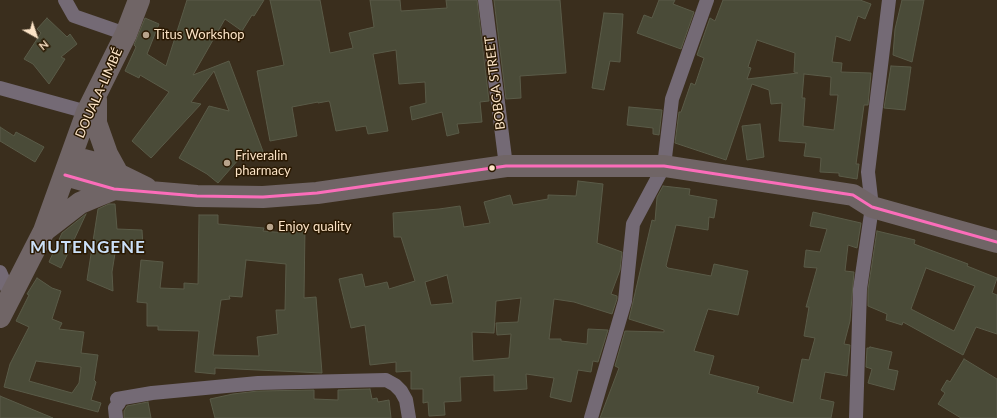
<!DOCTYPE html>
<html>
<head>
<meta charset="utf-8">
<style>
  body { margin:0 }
  #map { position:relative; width:997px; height:418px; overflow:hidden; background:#3a2e1d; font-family:Lato,sans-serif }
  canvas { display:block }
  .north { position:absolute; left:16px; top:16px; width:40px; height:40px; -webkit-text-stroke:3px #291801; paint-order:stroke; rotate:140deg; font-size:11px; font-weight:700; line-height:16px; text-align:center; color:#fce4c7 }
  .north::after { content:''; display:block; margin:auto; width:14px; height:18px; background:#fce4c7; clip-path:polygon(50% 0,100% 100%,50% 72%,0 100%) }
</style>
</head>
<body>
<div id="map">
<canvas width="997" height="418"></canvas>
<div class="north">N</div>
</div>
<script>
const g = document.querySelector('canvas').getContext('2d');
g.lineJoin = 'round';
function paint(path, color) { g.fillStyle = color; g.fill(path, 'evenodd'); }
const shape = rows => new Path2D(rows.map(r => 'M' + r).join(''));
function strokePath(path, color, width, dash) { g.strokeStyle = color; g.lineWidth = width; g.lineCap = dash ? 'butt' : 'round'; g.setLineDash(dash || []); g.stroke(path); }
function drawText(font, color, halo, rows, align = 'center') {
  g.font = font + ' Lato,sans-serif'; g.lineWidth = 3; g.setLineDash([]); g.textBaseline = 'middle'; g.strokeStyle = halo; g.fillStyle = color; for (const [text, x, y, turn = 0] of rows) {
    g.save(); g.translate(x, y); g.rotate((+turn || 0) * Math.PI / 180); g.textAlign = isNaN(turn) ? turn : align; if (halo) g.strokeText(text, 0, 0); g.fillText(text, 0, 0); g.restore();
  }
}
const building = shape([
  [187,0,264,0,254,16,252,15,242,31,225,19,193,75,229,61,264,154,239,159,218,183,207,174,179,158,209,106,229,111,214,71,191,102,201,104,151,158,132,141,169,92,140,75,139,78,125,71,136,47,134,45,145,18,159,24,147,54,166,66,187,0],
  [270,0,320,0,330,53,353,48,349,33,374,27,370,0,400,0,401,11,447,8,446,0,477,0,489,101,480,102,482,122,457,124,459,133,447,136,442,112,412,120,410,107,426,103,425,82,399,84,396,50,373,54,388,131,368,134,366,126,336,131,330,103,329,101,318,103,318,102,292,107,297,136,270,141,257,71,284,65,270,0],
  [494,0,560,0,566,73,520,76,521,98,506,99,494,0],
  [659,0,675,0,673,4,694,12,681,49,637,33,644,15,652,18,659,0],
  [723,0,860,0,871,4,865,19,858,16,850,41,836,36,832,62,842,63,841,72,871,73,868,105,864,105,856,164,859,164,857,179,839,176,839,173,820,172,821,158,804,156,806,143,779,141,782,103,771,104,769,90,752,84,726,160,675,143,679,112,681,112,691,83,695,85,704,58,697,55,710,18,715,21,723,0],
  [757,40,795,53,794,72,798,73,747,79,751,68,748,67,757,40],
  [804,74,831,77,830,95,838,95,834,130,803,126,805,98,802,98,804,74],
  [902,0,924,0,912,62,893,55,895,29,902,0],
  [604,13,623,14,620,62,610,61,604,90,592,88,604,13],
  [47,18,67,37,70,34,77,44,61,57,65,59,49,84,33,64,24,59,41,33,37,29,47,18],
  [891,66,911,67,905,110,884,108,891,66],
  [629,107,662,110,659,135,653,134,653,128,627,125,629,107],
  [760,124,764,157,747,160,742,126,760,124],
  [0,127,14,136,16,132,44,147,35,162,0,141,0,127],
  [578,181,603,184,597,243,622,252,620,270,611,294,617,296,617,299,612,314,574,302,554,299,549,339,561,339,561,341,587,344,588,329,608,330,598,362,593,361,591,372,578,370,571,402,550,397,554,378,526,374,527,389,494,391,494,375,460,377,461,401,444,402,445,415,429,416,428,402,423,403,423,389,411,389,411,371,396,372,396,362,370,365,365,325,351,328,339,279,362,274,365,287,387,282,389,289,415,281,401,237,394,237,393,213,439,209,460,206,464,227,490,223,484,202,510,195,513,205,548,199,548,195,576,196,578,181],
  [447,275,453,303,431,305,425,282,447,275],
  [521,298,518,322,496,323,497,335,511,334,509,358,473,361,472,332,494,333,496,301,521,298],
  [663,186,690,189,689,195,717,200,714,218,709,217,708,230,676,225,666,266,668,268,711,276,714,264,748,271,738,315,708,309,694,351,714,356,709,374,759,387,757,393,793,403,802,359,809,360,815,338,804,336,809,307,806,307,817,268,804,267,806,250,820,252,827,229,810,226,813,212,861,223,857,248,848,245,845,271,854,272,850,321,844,344,850,345,847,376,825,372,820,399,834,402,831,418,600,418,619,368,615,366,625,331,664,332,664,330,629,319,652,220,655,221,657,197,663,186],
  [109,204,115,204,117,229,142,230,143,247,116,247,112,272,113,291,87,280,98,209,109,204],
  [86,214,61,268,49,262,62,233,86,214],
  [199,215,218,215,218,224,264,228,263,231,286,233,287,227,305,227,304,298,316,297,322,373,215,368,215,374,195,372,199,331,158,330,158,326,147,326,147,303,137,302,141,260,163,262,160,288,184,289,184,283,198,284,199,215],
  [246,260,286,264,285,310,276,310,278,334,257,337,259,356,213,355,221,300,230,299,229,296,242,297,246,260],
  [877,231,915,240,914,244,968,264,967,266,997,278,992,293,997,295,997,334,976,327,963,355,903,322,902,325,886,320,887,314,868,306,868,290,877,231],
  [926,268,975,286,954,331,911,309,926,268],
  [37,278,52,288,61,291,52,319,62,323,59,329,84,332,81,353,98,355,94,380,96,382,91,400,101,403,98,412,4,387,10,364,29,327,16,321,29,295,27,294,37,278],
  [36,361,81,367,79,383,72,393,29,381,36,361],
  [870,347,892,352,888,369,898,371,894,390,868,383,872,369,866,367,867,348,869,348,870,347],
  [964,359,997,379,997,418,961,418,938,404,945,393,941,390,947,380,950,382,964,359],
  [370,389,372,399,377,398,378,402,389,400,391,418,215,418,210,399,233,394,258,391,314,390,314,399,338,400,338,390,370,389],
  [0,396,53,418,0,418,0,396],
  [148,402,151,418,124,418,124,411,127,406,148,402]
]);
const street = shape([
  [65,0,74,16,126,34],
  [485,0,506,166],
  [0,88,87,112],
  [0,272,10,295],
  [116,418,115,408,119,403,117,399,152,393,258,383,386,380,395,385,401,391,406,400,409,418],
  [591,418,625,301,633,224,664,166,672,99,707,0],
  [856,418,860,289,872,207,868,172,889,0]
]);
const highway = shape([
  [96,100,96,123,107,154,118,174],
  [72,157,95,163,146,188],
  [65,175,114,189,197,196,263,197,317,193,506,166,664,166,853,195,872,207,997,242],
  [45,230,80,203,114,189],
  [0,317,44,231,87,112,126,34,139,0]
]);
const bus1 = shape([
  [65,175,114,189,197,196,263,197,317,193,506,166,664,166,853,195,872,207,997,242]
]);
const markers = [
  [146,35,4,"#b8a48c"],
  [227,163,4,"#b8a48c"],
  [492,168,3.5,"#fce4c7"],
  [270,227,4,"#b8a48c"]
];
const poiNames = [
  ["Titus Workshop",154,35],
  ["Friveralin",235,156],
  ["pharmacy",235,171],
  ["Enjoy quality",278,227]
];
const streetNames = [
  ["BOBGA STREET",495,83,-97],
  ["DOUALA-LIMBÉ",99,93,-66]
];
const districtNames = [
  ["MUTENGENE",88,248]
];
paint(building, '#4a4b38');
strokePath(building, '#5a5b48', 1);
strokePath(street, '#746a75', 14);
strokePath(highway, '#706566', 22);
strokePath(bus1, '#fb6dba', 3);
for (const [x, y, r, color] of markers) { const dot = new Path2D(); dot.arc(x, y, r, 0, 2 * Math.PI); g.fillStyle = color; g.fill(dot); strokePath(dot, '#291801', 1.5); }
drawText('13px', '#fce4c7', '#291801', poiNames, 'left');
drawText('13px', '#fce4c7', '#291801', streetNames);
g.letterSpacing = '1px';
drawText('bold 17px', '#cbe0f8', '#291801', districtNames);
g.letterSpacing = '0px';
</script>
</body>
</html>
